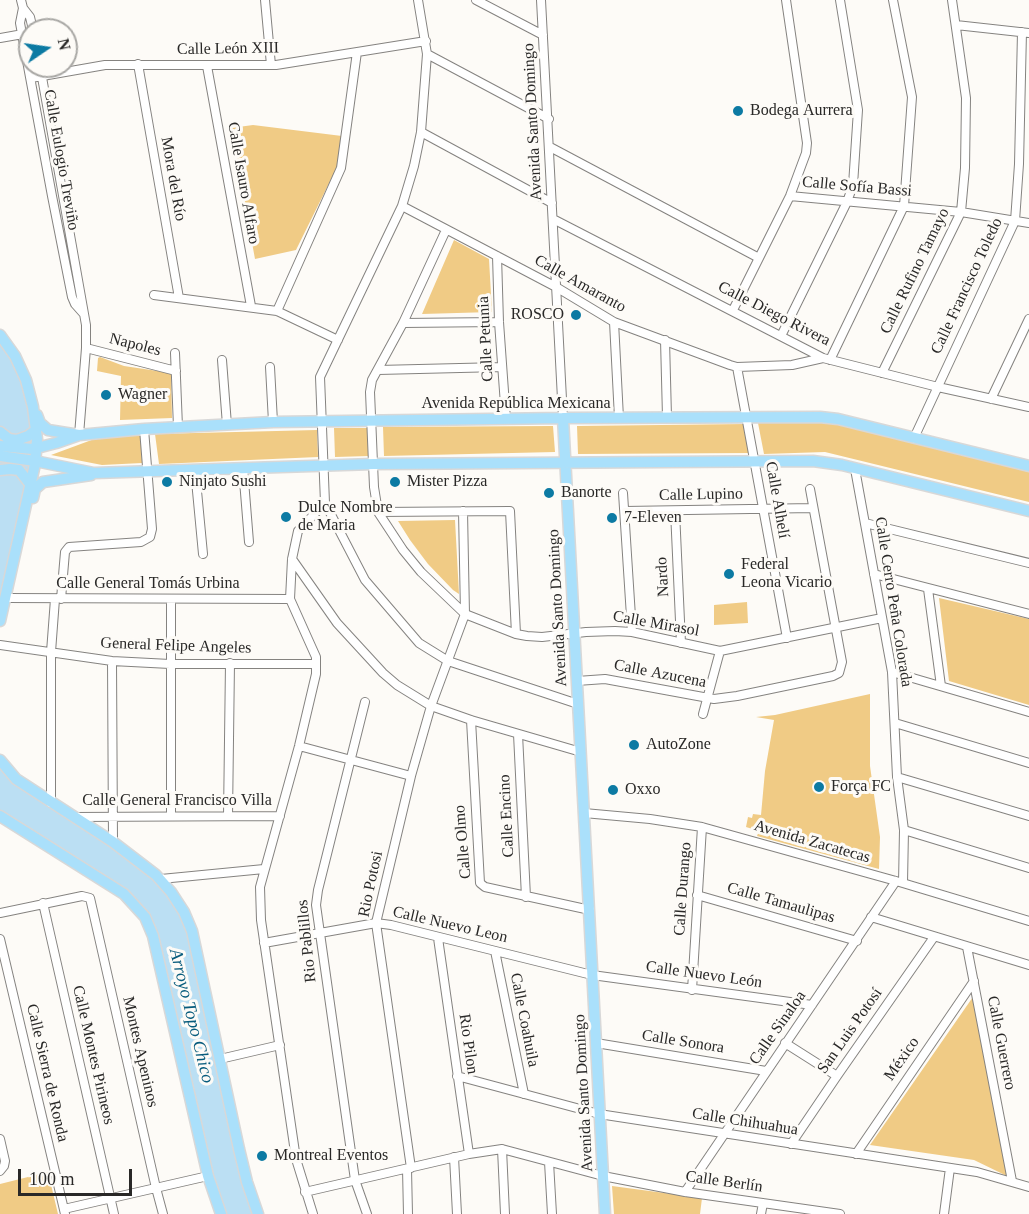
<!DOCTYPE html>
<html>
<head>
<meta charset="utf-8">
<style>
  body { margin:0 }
  #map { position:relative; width:1029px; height:1214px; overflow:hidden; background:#fdfbf7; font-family:Georgia,serif }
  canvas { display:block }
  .north { position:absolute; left:18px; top:18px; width:60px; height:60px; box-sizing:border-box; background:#fdfbf7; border:2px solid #a8a7a4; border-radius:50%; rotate:77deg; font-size:16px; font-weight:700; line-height:24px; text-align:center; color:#292827 }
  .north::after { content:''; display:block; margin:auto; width:21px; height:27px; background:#0c7aa3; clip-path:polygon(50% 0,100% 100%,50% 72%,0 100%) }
  .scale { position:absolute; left:18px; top:1169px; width:114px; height:27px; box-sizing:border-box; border:3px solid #292827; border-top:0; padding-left:8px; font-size:18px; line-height:21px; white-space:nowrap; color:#292827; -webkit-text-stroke:4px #fdfbf7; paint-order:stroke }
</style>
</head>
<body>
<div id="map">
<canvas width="1029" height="1214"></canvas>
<div class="north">N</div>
<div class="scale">100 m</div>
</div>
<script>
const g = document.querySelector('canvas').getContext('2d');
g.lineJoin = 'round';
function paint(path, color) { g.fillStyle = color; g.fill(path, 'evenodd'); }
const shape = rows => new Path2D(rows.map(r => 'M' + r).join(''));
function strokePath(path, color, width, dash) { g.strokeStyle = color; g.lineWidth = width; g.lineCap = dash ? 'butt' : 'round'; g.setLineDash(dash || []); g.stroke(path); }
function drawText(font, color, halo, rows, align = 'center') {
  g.font = font + ' Georgia,serif'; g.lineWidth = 6; g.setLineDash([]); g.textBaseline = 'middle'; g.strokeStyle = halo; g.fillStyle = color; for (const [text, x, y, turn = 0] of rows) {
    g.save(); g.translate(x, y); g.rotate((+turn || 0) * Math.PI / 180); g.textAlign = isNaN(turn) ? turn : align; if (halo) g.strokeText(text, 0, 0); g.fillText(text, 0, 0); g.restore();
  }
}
const green = shape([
  [253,125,342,136,342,157,296,250,255,259,231,128],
  [454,240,489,259,492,312,422,314],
  [100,357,124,366,171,373,172,418,120,420,121,376,97,371,98,358],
  [833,422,1029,472,1029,502,825,452,764,454,758,423],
  [746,424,751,453,578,454,577,426],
  [553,426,555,452,384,456,383,427],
  [334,428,367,428,369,456,335,457],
  [317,430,318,457,159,464,155,434],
  [141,435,142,463,102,465,51,455,97,438],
  [455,520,459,594,453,590,428,564,410,540,398,521],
  [939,598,1029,619,1029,705,949,681],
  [747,602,748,623,714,625,714,605],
  [870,694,870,766,880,837,879,869,757,836,759,831,746,827,748,817,752,818,753,814,761,815,765,771,774,720,756,717,775,715],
  [975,994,1009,1177,974,1160,870,1145],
  [48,1172,58,1214,0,1214,0,1184],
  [612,1186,702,1198,700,1214,614,1214]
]);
const water = shape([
  [0,335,15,356,36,430,0,619],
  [0,760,5,767,156,875,184,912,258,1214,221,1214,153,936,133,902,0,816]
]);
const minor = shape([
  [21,0,23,8,20,23,52,196,72,297,75,304,83,313],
  [265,0,271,65],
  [418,0,427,54,421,132,414,166,402,206,320,377,325,503,365,580,419,643,448,661,578,704],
  [476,0,543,35],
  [541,0,563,418],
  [23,8,30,17,33,30],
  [956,25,1029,33],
  [0,38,23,34],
  [427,54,549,119],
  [138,64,179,298],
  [40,66,86,325,86,348,79,435],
  [207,66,251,306],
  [31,78,105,65,276,65,426,41],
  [421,132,552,203],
  [550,147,759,258],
  [790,196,961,212,1029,223],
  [402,206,556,287,614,322,730,365,737,367,792,365,823,358],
  [553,219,823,358,938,387,1029,407],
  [446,230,403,323,372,380,370,392,374,487,378,512,403,550,421,572,465,614,516,634,527,636,542,637,586,632,615,631,632,632,720,651,882,618],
  [497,256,499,322,506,419],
  [154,295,277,311,338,340],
  [733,310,790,196,806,153,807,143,786,0],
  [277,311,341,168,357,52],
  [614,322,619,418],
  [403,323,499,322],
  [781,336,847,202,853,185,858,110,840,0],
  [665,340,667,417],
  [86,348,176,371],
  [175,353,178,427],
  [222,360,227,425],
  [830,360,904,206,912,97,893,0],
  [270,367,273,422],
  [737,367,787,638],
  [378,370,501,367],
  [882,373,961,212,965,168,966,98,952,0],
  [991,399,1029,319],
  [914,438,1015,221,1019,164,1022,32],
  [243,468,249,542],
  [855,469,892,672,897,777,904,830,903,883],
  [195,470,203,554],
  [623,493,632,632],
  [625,511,813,508],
  [675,511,681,643],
  [378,512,510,511,516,634],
  [865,523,1029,563],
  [292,559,337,623,383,673,397,685,431,706,471,720,581,752],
  [874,574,1029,614],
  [928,589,941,686],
  [6,598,290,599],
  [61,599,65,552,69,547,141,542,150,537,152,529,144,429],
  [0,645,112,661,170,664,316,664],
  [112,661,113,842],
  [892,672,1029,712],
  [577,681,605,679,714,699,737,696,833,676,839,673,842,662,810,489],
  [365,702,318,890,316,905,355,1180,367,1214],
  [703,714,720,651],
  [471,720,480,883,485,887,590,910],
  [895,723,1029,763],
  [518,734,526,897],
  [299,746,411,776],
  [897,777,1029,816],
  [51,803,51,652,55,599],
  [584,813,650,819,702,827,896,881,1029,921],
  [171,816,171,599],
  [228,816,230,663],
  [74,817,280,816],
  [904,830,1029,868],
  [161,879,264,869],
  [697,895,857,941],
  [43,903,114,1214],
  [0,913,82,896,90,898,156,1188,163,1214],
  [871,917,1029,965],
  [438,938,469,1154],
  [0,939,65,1214],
  [264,943,376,923,391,925,592,975,812,1005],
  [967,947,1012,1181],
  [495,951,524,1094],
  [692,990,702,827],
  [596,1043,766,1071],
  [785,1043,837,1076],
  [220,1059,280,1045],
  [457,1076,599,1114,977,1172,1029,1187],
  [0,1139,5,1161,4,1166,0,1171],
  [791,1144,837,1076,934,937],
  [502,1149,505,1214],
  [856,1154,974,981],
  [454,1157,457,1214],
  [549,1162,552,1214],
  [411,1168,376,923,411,776,431,706,465,614,463,511],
  [407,1169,408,1214],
  [305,1192,469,1154,502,1149,603,1176,685,1192,840,1214],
  [685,1192,896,881],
  [64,1209,208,1176],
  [313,1214,296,1159,261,920,260,887,299,746,316,674,316,657,290,599,292,559,298,531,325,503],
  [761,1214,763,1203],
  [944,1214,950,1168]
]);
const major = shape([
  [0,335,15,356,26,380,33,407,37,439,35,464,0,621],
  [37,415,40,423,48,430,79,435],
  [563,418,605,1214],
  [0,432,9,439,17,440,28,436,36,430],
  [0,446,33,449,56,443,79,435,144,429,273,422,563,418,820,417,838,419,1029,466],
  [0,456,35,461,94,473,374,464,813,461,842,465,1029,511],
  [0,470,10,469,19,470,30,484],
  [33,498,35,489,43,482,91,475],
  [0,760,16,779,113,842,156,875,171,892,184,912,192,931,239,1149,247,1182,258,1214],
  [0,816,124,894,145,917,153,936,208,1176,221,1214]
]);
const markers = [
  [738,111,6,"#0c7aa3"],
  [576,315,6,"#0c7aa3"],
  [106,395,6,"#0c7aa3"],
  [167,482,6,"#0c7aa3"],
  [395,482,6,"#0c7aa3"],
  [549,493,6,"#0c7aa3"],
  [286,517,6,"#0c7aa3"],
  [612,518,6,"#0c7aa3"],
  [729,574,6,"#0c7aa3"],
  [634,745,6,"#0c7aa3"],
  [819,787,6,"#0c7aa3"],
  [613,790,6,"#0c7aa3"],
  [262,1156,6,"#0c7aa3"]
];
const streetNames = [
  ["Calle León XIII",228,49,-1],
  ["Avenida Santo Domingo",533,122,-93],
  ["Calle Eulogio Treviño",61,160,80],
  ["Mora del Río",173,179,80],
  ["Calle Isauro Alfaro",243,183,80],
  ["Calle Sofía Bassi",857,187,5],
  ["Calle Rufino Tamayo",915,271,-64],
  ["Calle Amaranto",580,284,29],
  ["Calle Francisco Toledo",967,286,-65],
  ["Calle Diego Rivera",774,314,27],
  ["Calle Petunia",486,339,-93],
  ["Napoles",135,345,14],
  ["Avenida República Mexicana",516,404],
  ["Calle Lupino",701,495,-1],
  ["Calle Alhelí",777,500,80],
  ["Nardo",663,577,-93],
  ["Calle General Tomás Urbina",148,584],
  ["Calle Cerro Peña Colorada",893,602,81],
  ["Avenida Santo Domingo",558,608,-93],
  ["Calle Mirasol",656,624,10],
  ["General Felipe Angeles",176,646,2],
  ["Calle Azucena",660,674,11],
  ["Calle General Francisco Villa",177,801],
  ["Calle Encino",507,816,-93],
  ["Calle Olmo",463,842,-95],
  ["Avenida Zacatecas",812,842,16],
  ["Rio Potosi",371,884,-78],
  ["Calle Durango",683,889,-86],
  ["Calle Tamaulipas",781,903,16],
  ["Calle Nuevo Leon",450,925,13],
  ["Rio Pablillos",307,941,-96],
  ["Calle Nuevo León",704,975,8],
  ["Calle Coahuila",524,1020,79],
  ["Calle Sinaloa",778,1028,-55],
  ["San Luis Potosí",850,1031,-55],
  ["Calle Sonora",683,1042,9],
  ["Calle Guerrero",1001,1043,79],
  ["Rio Pilon",468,1044,82],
  ["Montes Apeninos",140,1052,77],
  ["Calle Montes Pirineos",93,1055,77],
  ["México",902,1059,-55],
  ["Calle Sierra de Ronda",47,1073,77],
  ["Avenida Santo Domingo",584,1093,-93],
  ["Calle Chihuahua",745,1122,9],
  ["Calle Berlín",724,1182,8]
];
const poiNames = [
  ["Bodega Aurrera",750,111],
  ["ROSCO",564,315,"right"],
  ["Wagner",118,395],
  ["Ninjato Sushi",179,482],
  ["Mister Pizza",407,482],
  ["Banorte",561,493],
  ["Dulce Nombre",298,508],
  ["de Maria",298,526],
  ["7-Eleven",624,518],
  ["Federal",741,565],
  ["Leona Vicario",741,583],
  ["AutoZone",646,745],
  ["Força FC",831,787],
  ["Oxxo",625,790],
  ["Montreal Eventos",274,1156]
];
const waterNames = [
  ["Arroyo Topo Chico",191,1016,76]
];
paint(green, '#f0cb85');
paint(water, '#bbdff3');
strokePath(minor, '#858380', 10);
strokePath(major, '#d8d8d8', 13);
strokePath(minor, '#fff', 8);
strokePath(major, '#aae0fb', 10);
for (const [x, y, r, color] of markers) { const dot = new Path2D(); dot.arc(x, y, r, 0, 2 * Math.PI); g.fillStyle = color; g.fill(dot); strokePath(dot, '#fdfbf7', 2); }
drawText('16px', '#292827', '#fdfbf7', streetNames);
drawText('16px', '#292827', '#fdfbf7', poiNames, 'left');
drawText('italic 18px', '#085c7d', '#fdfbf7', waterNames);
</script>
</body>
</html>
